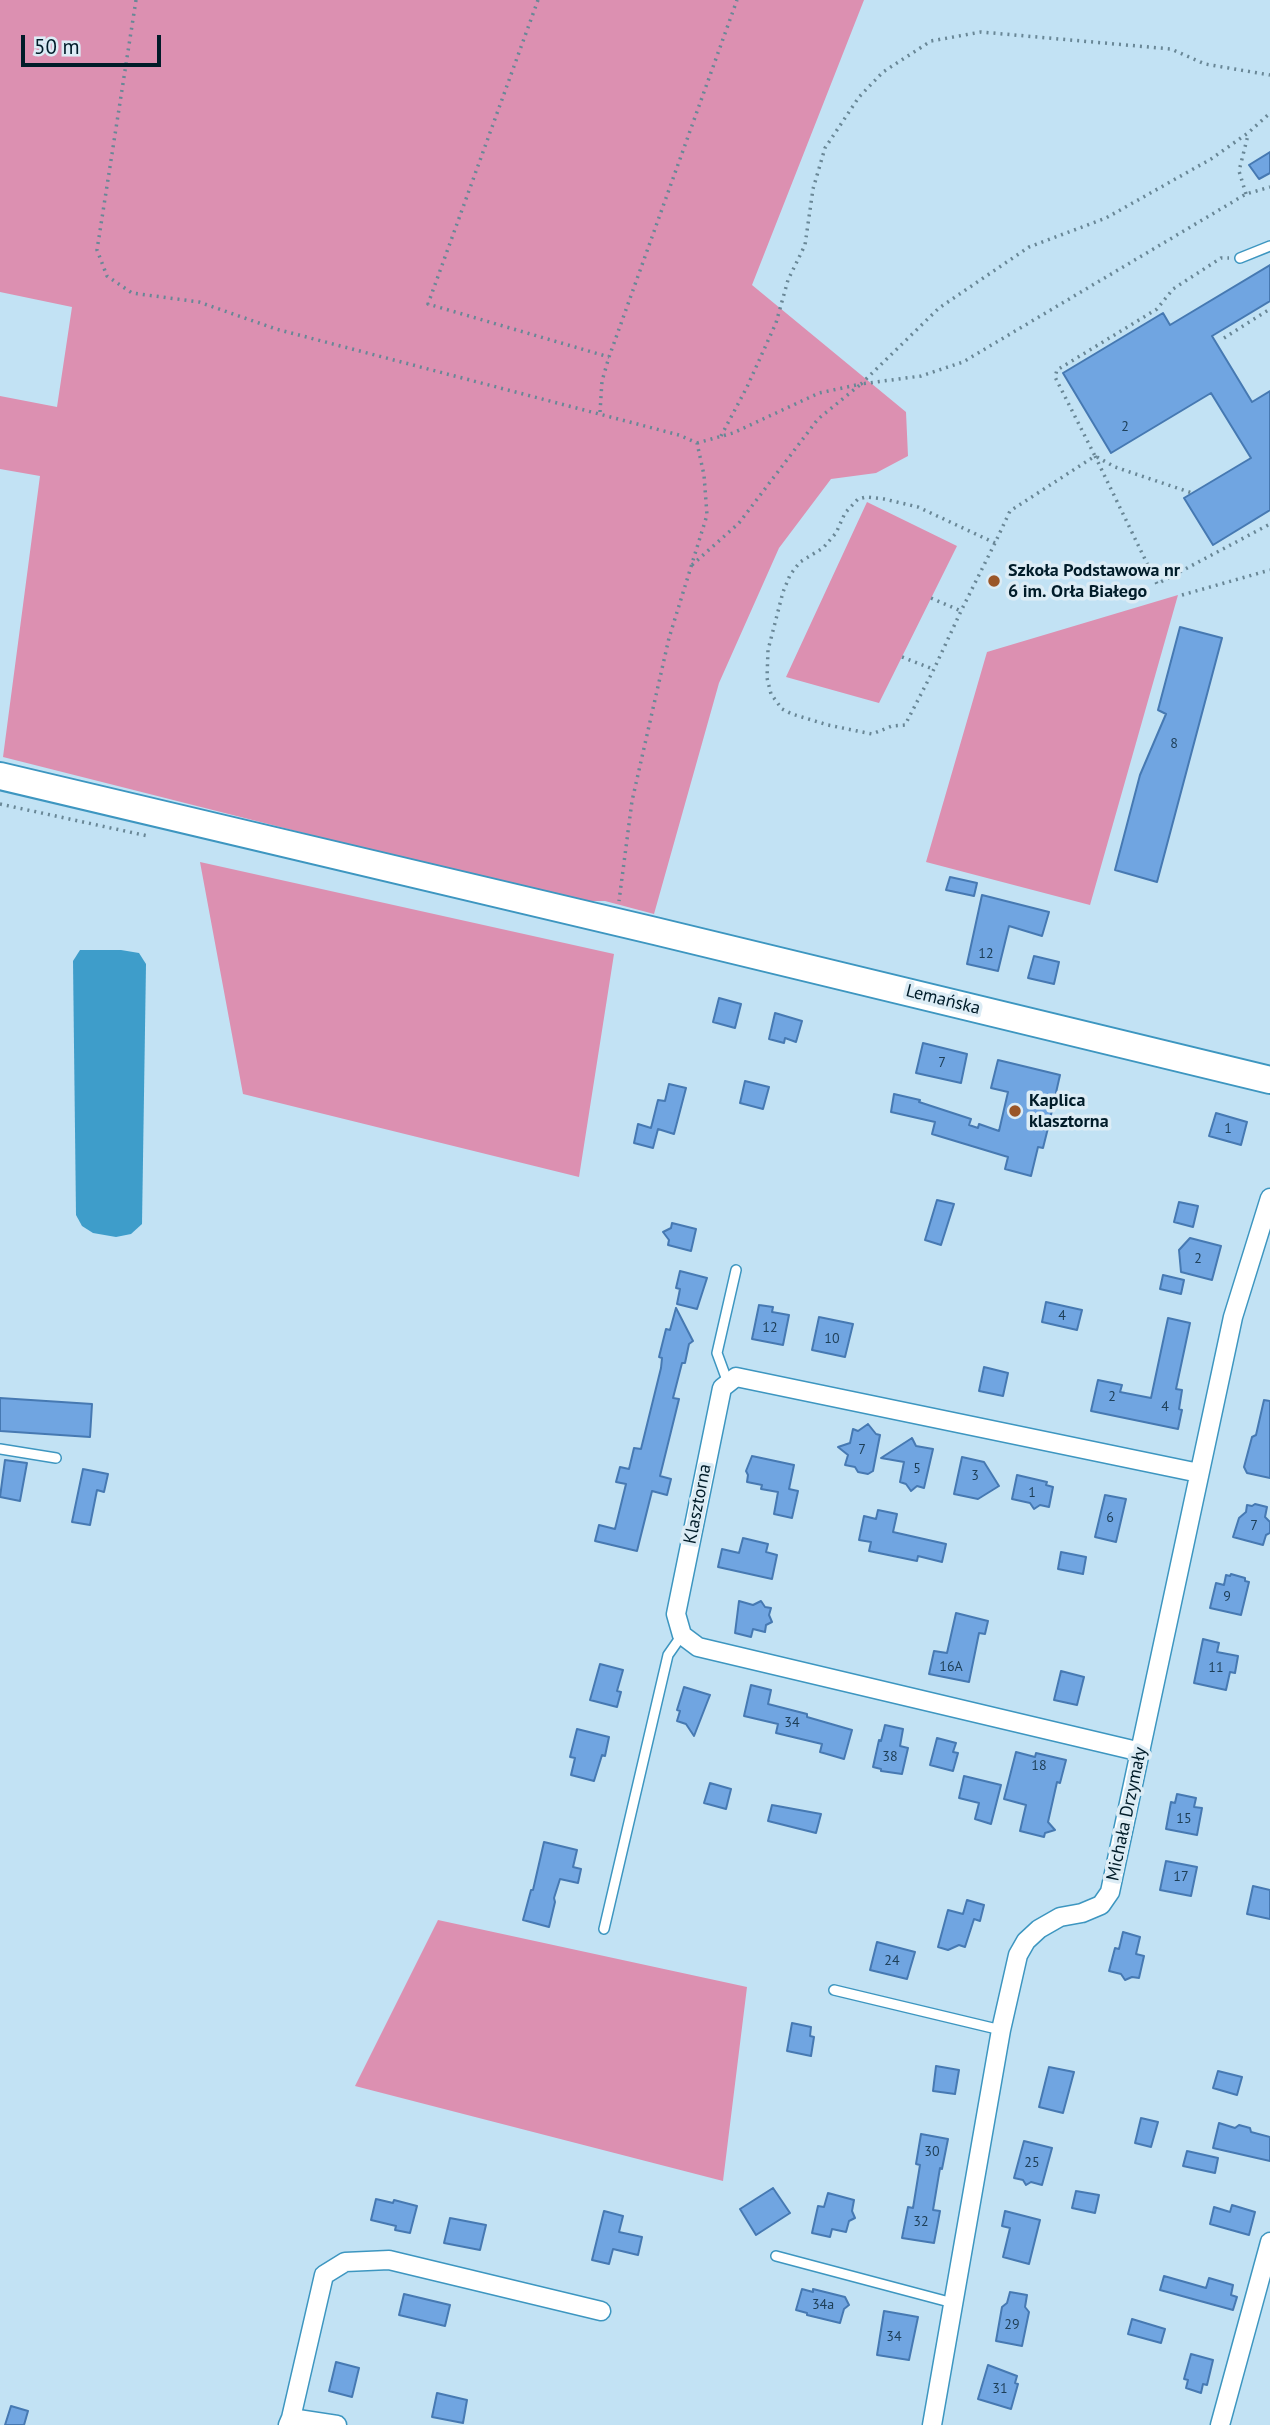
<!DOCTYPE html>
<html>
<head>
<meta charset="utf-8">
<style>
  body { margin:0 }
  #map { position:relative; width:1270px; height:2425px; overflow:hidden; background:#c2e2f4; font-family:"PT Sans",sans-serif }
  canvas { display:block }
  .scale { position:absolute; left:21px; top:35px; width:140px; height:32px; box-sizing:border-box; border:4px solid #011c29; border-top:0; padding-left:9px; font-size:21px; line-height:24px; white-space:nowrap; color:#011c29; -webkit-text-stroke:5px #dcecf5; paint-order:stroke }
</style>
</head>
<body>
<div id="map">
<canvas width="1270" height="2425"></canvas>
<div class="scale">50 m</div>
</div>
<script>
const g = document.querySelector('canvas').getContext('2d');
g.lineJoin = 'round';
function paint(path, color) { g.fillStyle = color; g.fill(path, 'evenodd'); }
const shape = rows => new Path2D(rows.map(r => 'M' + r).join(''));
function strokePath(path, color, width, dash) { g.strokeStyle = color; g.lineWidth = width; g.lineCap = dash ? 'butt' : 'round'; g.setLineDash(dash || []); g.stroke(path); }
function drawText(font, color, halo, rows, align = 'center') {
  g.font = font + ' "PT Sans",sans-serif'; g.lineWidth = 7; g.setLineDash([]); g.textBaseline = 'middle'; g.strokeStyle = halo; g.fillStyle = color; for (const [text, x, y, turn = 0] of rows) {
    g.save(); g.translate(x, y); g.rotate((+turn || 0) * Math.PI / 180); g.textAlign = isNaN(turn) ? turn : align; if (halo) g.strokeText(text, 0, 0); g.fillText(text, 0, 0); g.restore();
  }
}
const green = shape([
  [0,0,864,0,752,285,906,412,908,456,876,473,831,479,779,548,719,683,654,914,605,901,573,901,3,757,40,476,0,469,0,396,57,407,72,307,0,292],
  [867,502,957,546,879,703,786,677],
  [1178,595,1090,905,926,862,987,652],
  [200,862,614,954,579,1177,243,1094],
  [438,1920,747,1987,723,2181,355,2086]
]);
const water = shape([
  [80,950,121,950,139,953,146,964,142,1224,131,1234,116,1237,93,1233,82,1226,76,1215,73,961]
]);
const building = shape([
  [1270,152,1270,173,1259,179,1249,165,1270,152],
  [1270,265,1270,301,1212,336,1252,402,1270,391,1270,510,1213,545,1184,498,1251,458,1211,393,1111,453,1063,373,1163,313,1170,325,1270,265],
  [1180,627,1222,638,1157,882,1115,870,1140,775,1166,714,1158,710,1180,627],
  [950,877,977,883,974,896,946,890,950,877],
  [982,895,1049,912,1042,936,1009,926,998,971,967,964,982,895],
  [1034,956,1059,962,1054,984,1028,978,1034,956],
  [719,998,741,1004,735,1028,713,1022,719,998],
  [775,1013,802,1021,796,1042,785,1038,784,1043,769,1039,775,1013],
  [923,1043,967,1054,961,1083,916,1073,923,1043],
  [998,1060,1060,1075,1048,1128,1043,1148,1038,1147,1031,1176,1005,1169,1008,1157,932,1134,935,1122,891,1112,894,1094,920,1100,919,1102,971,1119,969,1125,978,1128,979,1124,999,1131,1008,1092,991,1088,998,1060],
  [745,1081,769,1087,763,1109,740,1103,745,1081],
  [669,1084,686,1088,674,1134,658,1129,653,1148,634,1143,638,1124,651,1128,658,1100,665,1101,669,1084],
  [1216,1113,1247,1122,1241,1145,1209,1136,1216,1113],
  [937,1200,954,1204,941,1245,925,1240,937,1200],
  [1179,1202,1198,1206,1193,1227,1174,1222,1179,1202],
  [672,1223,696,1229,691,1251,668,1245,669,1240,663,1232,671,1228,672,1223],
  [1190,1238,1221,1246,1212,1280,1181,1272,1179,1250,1190,1238],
  [680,1271,707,1278,697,1309,677,1304,680,1289,676,1288,680,1271],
  [1163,1275,1184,1280,1181,1294,1160,1289,1163,1275],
  [1046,1302,1082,1310,1077,1330,1042,1322,1046,1302],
  [759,1305,773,1307,772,1312,789,1315,783,1345,752,1339,759,1305],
  [676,1308,693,1341,689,1344,685,1363,682,1363,673,1398,679,1399,660,1476,671,1479,667,1495,652,1491,637,1551,595,1541,599,1525,615,1529,626,1484,616,1482,620,1467,629,1469,634,1448,641,1449,661,1368,662,1358,659,1357,666,1329,670,1330,676,1308],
  [819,1317,853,1324,845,1357,812,1350,819,1317],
  [1168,1318,1190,1323,1176,1389,1182,1390,1179,1409,1182,1410,1178,1429,1091,1411,1098,1380,1122,1385,1120,1392,1151,1398,1168,1318],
  [984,1367,1008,1373,1003,1396,979,1391,984,1367],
  [0,1398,92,1404,90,1437,0,1431,0,1398],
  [1264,1400,1270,1401,1270,1478,1247,1473,1244,1467,1252,1437,1256,1435,1264,1400],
  [868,1424,876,1434,880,1435,873,1471,868,1474,858,1472,855,1467,845,1465,848,1455,838,1447,850,1443,853,1429,858,1431,868,1424],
  [912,1438,916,1446,933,1449,924,1488,917,1486,911,1491,906,1484,900,1482,904,1462,881,1458,912,1438],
  [752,1456,794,1465,789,1489,798,1491,792,1518,774,1514,778,1492,761,1489,762,1485,747,1482,748,1475,746,1471,752,1456],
  [962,1457,984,1462,999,1486,978,1499,954,1494,962,1457],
  [5,1460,27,1463,20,1501,0,1497,5,1460],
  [83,1469,108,1474,104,1492,97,1490,90,1525,72,1522,83,1469],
  [1017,1475,1047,1482,1046,1485,1053,1487,1049,1507,1040,1505,1034,1509,1030,1503,1012,1499,1017,1475],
  [1105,1495,1126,1499,1116,1542,1095,1537,1105,1495],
  [1255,1504,1267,1507,1265,1517,1270,1522,1270,1533,1266,1535,1263,1545,1233,1537,1239,1518,1246,1512,1247,1505,1252,1506,1255,1504],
  [878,1510,897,1514,893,1532,946,1544,942,1562,918,1556,917,1561,869,1551,871,1542,859,1540,864,1516,876,1519,878,1510],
  [743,1538,768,1544,766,1552,777,1555,772,1579,718,1567,722,1549,739,1553,743,1538],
  [1061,1552,1086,1557,1083,1574,1058,1569,1061,1552],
  [1231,1574,1245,1578,1245,1581,1249,1582,1241,1615,1210,1608,1216,1583,1224,1585,1226,1575,1230,1576,1231,1574],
  [739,1601,753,1605,761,1601,765,1607,771,1608,769,1615,772,1622,766,1625,765,1632,753,1629,751,1637,735,1633,739,1601],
  [956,1613,988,1621,985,1634,979,1633,969,1682,929,1674,934,1651,947,1653,956,1613],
  [1203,1639,1219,1643,1217,1652,1238,1656,1235,1673,1230,1672,1226,1690,1194,1683,1203,1639],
  [600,1664,623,1670,617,1691,621,1692,617,1707,590,1700,600,1664],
  [1061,1671,1084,1677,1077,1705,1054,1700,1061,1671],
  [751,1685,771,1690,768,1704,807,1714,807,1717,852,1730,844,1759,820,1752,822,1744,776,1733,778,1724,744,1716,751,1685],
  [684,1687,710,1695,694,1736,686,1724,677,1721,680,1711,677,1710,684,1687],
  [885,1725,903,1729,900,1746,908,1748,902,1774,881,1771,881,1769,873,1767,879,1740,881,1741,885,1725],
  [577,1729,609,1737,605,1756,602,1755,594,1781,571,1775,575,1758,570,1757,577,1729],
  [937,1738,956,1743,953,1752,958,1753,953,1771,930,1765,937,1738],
  [1016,1752,1035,1757,1036,1753,1066,1760,1060,1783,1057,1782,1048,1822,1055,1830,1045,1833,1044,1837,1020,1831,1026,1805,1004,1799,1016,1752],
  [964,1776,1001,1785,991,1824,975,1819,979,1803,959,1798,964,1776],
  [710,1783,731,1789,726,1809,704,1803,710,1783],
  [1177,1794,1196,1798,1194,1807,1202,1808,1197,1835,1166,1829,1171,1802,1175,1803,1177,1794],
  [772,1805,821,1814,816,1833,768,1821,772,1805],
  [544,1842,577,1850,573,1867,581,1869,578,1883,560,1879,554,1898,555,1902,549,1927,523,1920,531,1890,533,1890,544,1842],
  [1166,1861,1197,1867,1191,1896,1160,1890,1166,1861],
  [1253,1886,1270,1890,1270,1919,1247,1914,1253,1886],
  [967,1900,984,1905,980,1921,974,1919,965,1947,959,1945,948,1950,938,1947,948,1910,963,1914,967,1900],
  [1123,1932,1140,1937,1136,1954,1144,1956,1139,1978,1132,1977,1125,1980,1121,1974,1109,1971,1115,1948,1119,1949,1123,1932],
  [877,1942,915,1952,907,1979,870,1970,877,1942],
  [792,2023,811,2027,810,2036,814,2037,811,2056,787,2051,792,2023],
  [936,2066,959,2070,955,2094,933,2091,936,2066],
  [1049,2067,1074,2072,1063,2113,1039,2107,1049,2067],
  [1218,2071,1242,2077,1237,2095,1213,2088,1218,2071],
  [1141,2118,1158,2122,1151,2147,1135,2143,1141,2118],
  [1219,2123,1235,2128,1239,2125,1250,2128,1251,2132,1270,2137,1270,2161,1213,2148,1219,2123],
  [921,2134,948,2139,942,2169,940,2168,933,2210,940,2211,934,2243,902,2238,908,2207,913,2208,920,2165,916,2164,921,2134],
  [1024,2141,1052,2148,1042,2185,1031,2182,1026,2185,1023,2180,1014,2178,1024,2141],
  [1187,2151,1218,2158,1215,2173,1183,2166,1187,2151],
  [773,2188,790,2213,756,2235,740,2209,773,2188],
  [1076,2191,1099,2195,1095,2213,1072,2208,1076,2191],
  [828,2193,854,2200,852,2211,855,2218,849,2221,846,2232,832,2229,830,2237,812,2233,818,2206,824,2207,828,2193],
  [376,2199,393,2203,394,2200,417,2206,410,2233,395,2230,396,2226,371,2220,376,2199],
  [1232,2205,1255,2212,1249,2235,1210,2224,1214,2207,1230,2212,1232,2205],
  [604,2211,623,2216,619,2232,642,2237,638,2255,613,2249,609,2264,592,2260,604,2211],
  [1005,2211,1040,2220,1029,2264,1003,2257,1010,2228,1002,2226,1005,2211],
  [450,2218,486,2225,480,2250,444,2243,450,2218],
  [1164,2276,1206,2288,1209,2278,1233,2285,1231,2295,1237,2297,1233,2310,1160,2290,1164,2276],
  [802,2289,813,2292,813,2289,845,2297,849,2305,844,2309,840,2323,807,2315,807,2313,796,2310,802,2289],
  [1010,2292,1027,2295,1025,2307,1029,2312,1022,2346,996,2341,1002,2307,1007,2303,1010,2292],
  [404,2294,450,2305,445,2326,399,2315,404,2294],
  [884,2311,918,2317,909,2360,877,2355,884,2311],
  [1132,2319,1165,2329,1161,2343,1128,2334,1132,2319],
  [1191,2354,1213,2360,1207,2385,1203,2384,1201,2393,1186,2388,1188,2380,1184,2379,1191,2354],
  [336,2362,359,2368,352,2397,329,2391,336,2362],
  [988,2365,1017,2376,1015,2383,1018,2384,1011,2409,978,2399,988,2365],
  [437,2393,467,2400,463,2423,432,2417,437,2393],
  [11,2406,28,2411,24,2425,5,2425,11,2406]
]);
const path = shape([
  [136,0,97,250,107,276,132,293,199,302,276,329,679,435,697,443,704,475,707,515,669,638,632,801,619,901],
  [538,0,428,304,609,357],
  [1246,194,1239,171,1248,135],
  [1224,338,1270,309],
  [600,412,602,381,609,357,737,0],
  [721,436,747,387,776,323,788,280,805,245,813,189,825,148,859,97,883,72,931,41,981,32,1171,49,1205,64,1270,75],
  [697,443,733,433,819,393,861,384,939,308,1029,247,1106,218,1211,159,1248,133,1270,113],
  [1095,456,1157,584,1270,524],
  [1097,457,1115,467,1192,493],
  [995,543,918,507,884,499,866,497,858,499,845,513,836,533,823,548,800,562,790,575,783,592,768,650,767,678,771,694,782,709,792,714,828,725,872,734,892,726,905,725,934,669,961,611,995,543,1010,511,1095,456,1055,377,1057,370,1157,309,1173,289,1221,258,1229,258],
  [692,565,739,523,818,419,861,384,921,376,963,362,1246,194,1270,187],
  [1182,595,1270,570],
  [931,598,961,611],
  [902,657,933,669],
  [0,804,148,836]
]);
const service = shape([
  [1240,258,1270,246],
  [728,1383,717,1353,736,1270],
  [0,1449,56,1458],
  [604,1929,668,1655,682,1635],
  [834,1990,1001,2030],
  [776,2256,953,2303]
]);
const minor = shape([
  [1141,1752,698,1647,682,1635,676,1614,722,1388,736,1377,1199,1473],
  [291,2418,324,2275,345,2262,389,2260,601,2311],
  [288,2425,291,2418,337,2425],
  [932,2425,1001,2030,1018,1955,1026,1941,1039,1929,1060,1917,1082,1913,1101,1905,1110,1892,1233,1317,1270,1198],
  [1220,2425,1270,2242]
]);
const primary = shape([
  [0,776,655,931,1270,1080]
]);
const markers = [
  [994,581,7,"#9a5628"],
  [1015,1111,7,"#9a5628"]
];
const numberNames = [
  ["2",1125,427],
  ["8",1174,744],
  ["12",986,954],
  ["7",942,1063],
  ["1",1228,1129],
  ["2",1198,1259],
  ["4",1062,1316],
  ["12",770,1328],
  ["10",832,1339],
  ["2",1112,1397],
  ["4",1165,1407],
  ["7",862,1450],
  ["5",917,1469],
  ["3",975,1476],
  ["1",1032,1493],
  ["6",1110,1518],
  ["7",1254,1526],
  ["9",1227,1597],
  ["16A",951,1667],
  ["11",1216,1668],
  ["34",792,1723],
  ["38",890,1757],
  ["18",1039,1766],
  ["15",1184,1819],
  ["17",1181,1877],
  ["24",892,1961],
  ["30",932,2152],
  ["25",1032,2163],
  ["32",921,2222],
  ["34a",823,2305],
  ["29",1012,2325],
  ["34",894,2337],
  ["31",1000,2389]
];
const poiNames = [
  ["Szkoła Podstawowa nr",1008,571],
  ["6 im. Orła Białego",1008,592],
  ["Kaplica",1029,1101],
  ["klasztorna",1029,1122]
];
const streetNames = [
  ["Lemańska",943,1000,14],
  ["Klasztorna",698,1504,-79],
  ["Michała Drzymały",1127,1814,-78]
];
paint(green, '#dc90b1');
paint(water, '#3e9dca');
paint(building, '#70a5e1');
strokePath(building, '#4679b2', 2);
strokePath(service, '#3d96c0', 12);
strokePath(minor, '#3d96c0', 21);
strokePath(primary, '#3d96c0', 30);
strokePath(path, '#698796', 3.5, [2, 5]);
strokePath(service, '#fff', 9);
strokePath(minor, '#fff', 18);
strokePath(primary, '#fff', 26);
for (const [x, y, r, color] of markers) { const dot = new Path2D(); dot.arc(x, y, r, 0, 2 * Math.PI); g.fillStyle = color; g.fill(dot); strokePath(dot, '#dcecf5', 2.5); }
drawText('14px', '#1d3e57', null, numberNames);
drawText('bold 18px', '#011c29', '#dcecf5', poiNames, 'left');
drawText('18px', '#011c29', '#dcecf5', streetNames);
</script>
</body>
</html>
